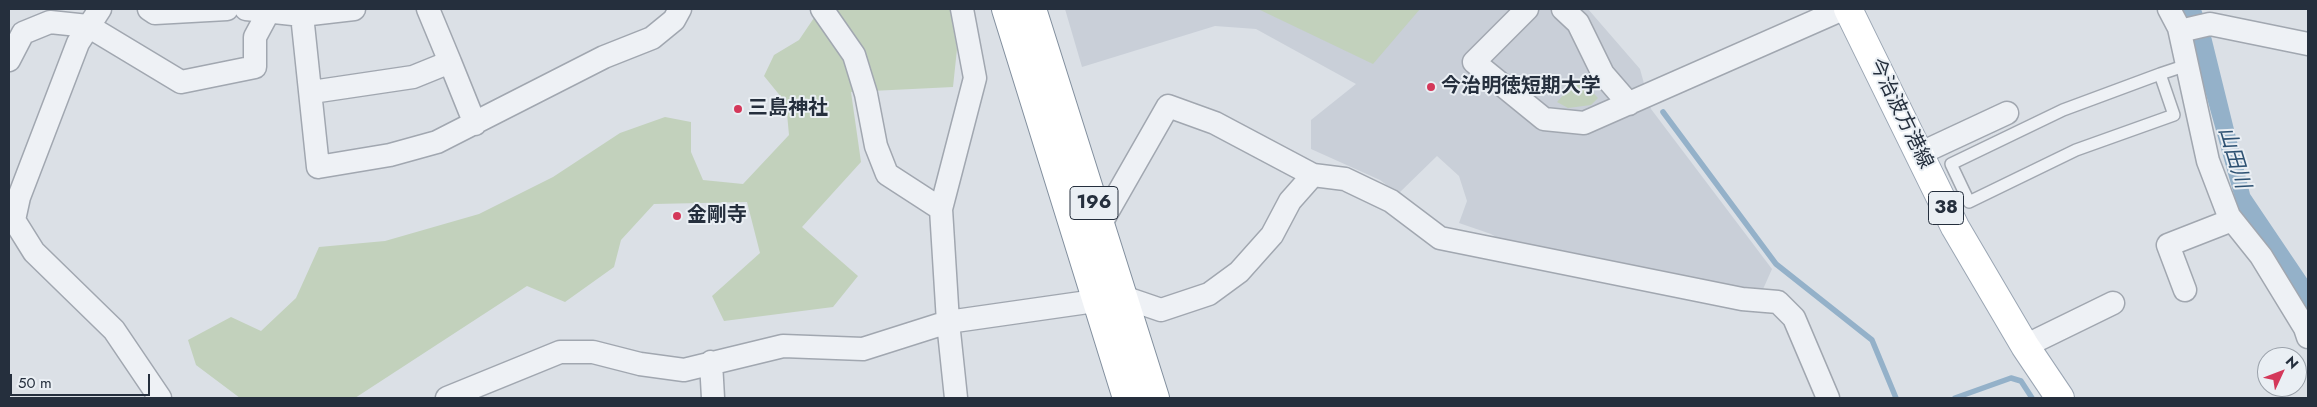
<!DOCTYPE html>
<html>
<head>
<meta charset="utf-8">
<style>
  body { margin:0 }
  #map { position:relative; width:2317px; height:407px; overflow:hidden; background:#dbe0e6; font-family:Jost,sans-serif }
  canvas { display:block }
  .frame { position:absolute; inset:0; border:10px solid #252f3d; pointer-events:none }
  .north { position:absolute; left:2257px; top:347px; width:50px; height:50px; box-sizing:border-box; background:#eaeff4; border:1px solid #9ba2ab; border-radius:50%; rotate:47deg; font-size:14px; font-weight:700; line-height:20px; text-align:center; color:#252f3d }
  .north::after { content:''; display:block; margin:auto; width:18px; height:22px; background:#d4385a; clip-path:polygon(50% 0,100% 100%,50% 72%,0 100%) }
  .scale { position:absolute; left:10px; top:374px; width:140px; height:22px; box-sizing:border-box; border:2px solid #252f3d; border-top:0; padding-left:6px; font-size:15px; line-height:18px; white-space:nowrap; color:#252f3d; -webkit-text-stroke:4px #eaeff4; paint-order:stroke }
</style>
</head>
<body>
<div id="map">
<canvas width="2317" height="407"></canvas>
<div class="frame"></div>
<div class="north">N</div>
<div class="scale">50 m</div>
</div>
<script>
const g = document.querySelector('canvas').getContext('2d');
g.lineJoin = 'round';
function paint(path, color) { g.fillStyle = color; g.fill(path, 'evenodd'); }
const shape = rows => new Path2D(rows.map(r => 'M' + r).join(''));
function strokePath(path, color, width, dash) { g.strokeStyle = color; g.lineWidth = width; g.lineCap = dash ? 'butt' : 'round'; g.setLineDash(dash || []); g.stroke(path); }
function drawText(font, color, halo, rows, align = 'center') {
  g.font = font + ' Jost,"Noto Sans JP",sans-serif'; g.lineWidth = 4; g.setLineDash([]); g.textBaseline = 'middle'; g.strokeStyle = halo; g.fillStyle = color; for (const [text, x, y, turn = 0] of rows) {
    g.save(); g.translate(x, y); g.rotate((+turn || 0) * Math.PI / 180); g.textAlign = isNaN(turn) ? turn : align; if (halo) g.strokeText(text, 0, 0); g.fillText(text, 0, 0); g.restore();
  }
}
const built = shape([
  [1065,9,1588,9,1640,69,1651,109,1772,269,1760,296,1507,244,1491,234,1459,223,1467,201,1459,176,1437,156,1398,194,1380,180,1311,149,1311,120,1356,84,1256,29,1215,26,1082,67]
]);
const green = shape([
  [820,9,950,9,957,49,953,87,851,92,861,162,802,227,858,276,833,307,724,321,712,296,760,253,747,202,654,204,621,240,614,267,565,302,527,286,355,398,240,398,196,365,188,340,231,317,261,331,296,298,319,247,385,241,479,214,553,177,620,133,665,117,691,122,691,152,703,180,743,184,789,135,786,103,764,76,774,55,799,40],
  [1258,9,1420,9,1373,64],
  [1579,78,1598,98,1591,105,1568,108,1557,102]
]);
const water = shape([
  [2177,9,2201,9,2211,36,2250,194,2308,280,2308,320,2239,213,2198,66]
]);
const stream = shape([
  [1663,112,1776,264,1872,340,1896,398],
  [1955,398,2011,378,2021,381,2032,398]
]);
const lane = shape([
  [2160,74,2174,115,2076,150,1969,202,1951,164,2063,110,2160,74,2187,65]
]);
const street = shape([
  [100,9,78,43,19,197,14,220,34,252,114,330,160,398],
  [149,9,155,13,227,9],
  [246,9,302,15,354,9],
  [428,9,450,62],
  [822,9,854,55,866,94,876,146,887,174,941,209,948,322,956,398],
  [1527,9,1474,62,1544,119,1584,123,1843,9],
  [1563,9,1578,23,1603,74,1629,104],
  [2169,9,2179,28,2208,161,2229,216,2261,256,2305,328,2308,337],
  [302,15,318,167,390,155,437,142,604,57,652,38,674,20,680,9],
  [2180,31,2210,24,2308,44],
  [9,60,23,33,50,22,88,26,181,82,255,67,255,37,269,11],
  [312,92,413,77,450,62,475,124],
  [1919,154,2007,113],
  [941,209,975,78,962,9],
  [1100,225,1168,106,1215,123,1313,175],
  [2185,290,2168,245,2232,220],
  [2025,346,2113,303],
  [711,362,713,398],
  [447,398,560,352,593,352,640,364,684,370,783,346,863,349,948,322,1123,297,1161,310,1209,294,1239,272,1272,235,1290,201,1313,175,1345,179,1391,201,1440,238,1742,299,1778,302,1794,318,1828,398]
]);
const primary = shape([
  [1848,9,1955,227,2025,346,2060,398]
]);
const highway = shape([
  [1006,9,1127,398],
  [1032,9,1155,398]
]);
const markers = [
  [1431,87,5,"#d4385a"],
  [738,109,5,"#d4385a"],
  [677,216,5,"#d4385a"]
];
const shields = [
  [1094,203,48],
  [1946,208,35]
];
const shieldNames = [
  ["196",1094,203],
  ["38",1946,208]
];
const poiNames = [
  ["今治明徳短期大学",1441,87],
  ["三島神社",748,109],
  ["金剛寺",687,216]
];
const streetNames = [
  ["今治波方港線",1900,114,64]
];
const waterNames = [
  ["山田川",2233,158,73]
];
paint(built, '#c9cfd8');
paint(green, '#c2d1bc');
paint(water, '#94b1c9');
strokePath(stream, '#94b1c9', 5.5);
strokePath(lane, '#a1a7b0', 14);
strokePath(street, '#a1a7b0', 25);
strokePath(primary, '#9aa5b3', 30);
strokePath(highway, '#828f9e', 30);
strokePath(lane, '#eef1f5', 11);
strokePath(street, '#eef1f5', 22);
strokePath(primary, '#fff', 28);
strokePath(highway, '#fff', 28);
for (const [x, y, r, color] of markers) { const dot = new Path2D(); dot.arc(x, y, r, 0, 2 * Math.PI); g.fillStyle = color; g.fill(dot); strokePath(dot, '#eaeff4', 2); }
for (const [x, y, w] of shields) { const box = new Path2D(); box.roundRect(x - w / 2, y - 16.5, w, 33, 4); g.fillStyle = '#eaeff4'; g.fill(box); strokePath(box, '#252f3d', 1); }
drawText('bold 19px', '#252f3d', null, shieldNames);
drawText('bold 20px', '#252f3d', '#eaeff4', poiNames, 'left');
drawText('20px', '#252f3d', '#eaeff4', streetNames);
drawText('italic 21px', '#2d5172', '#eaeff4', waterNames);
</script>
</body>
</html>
